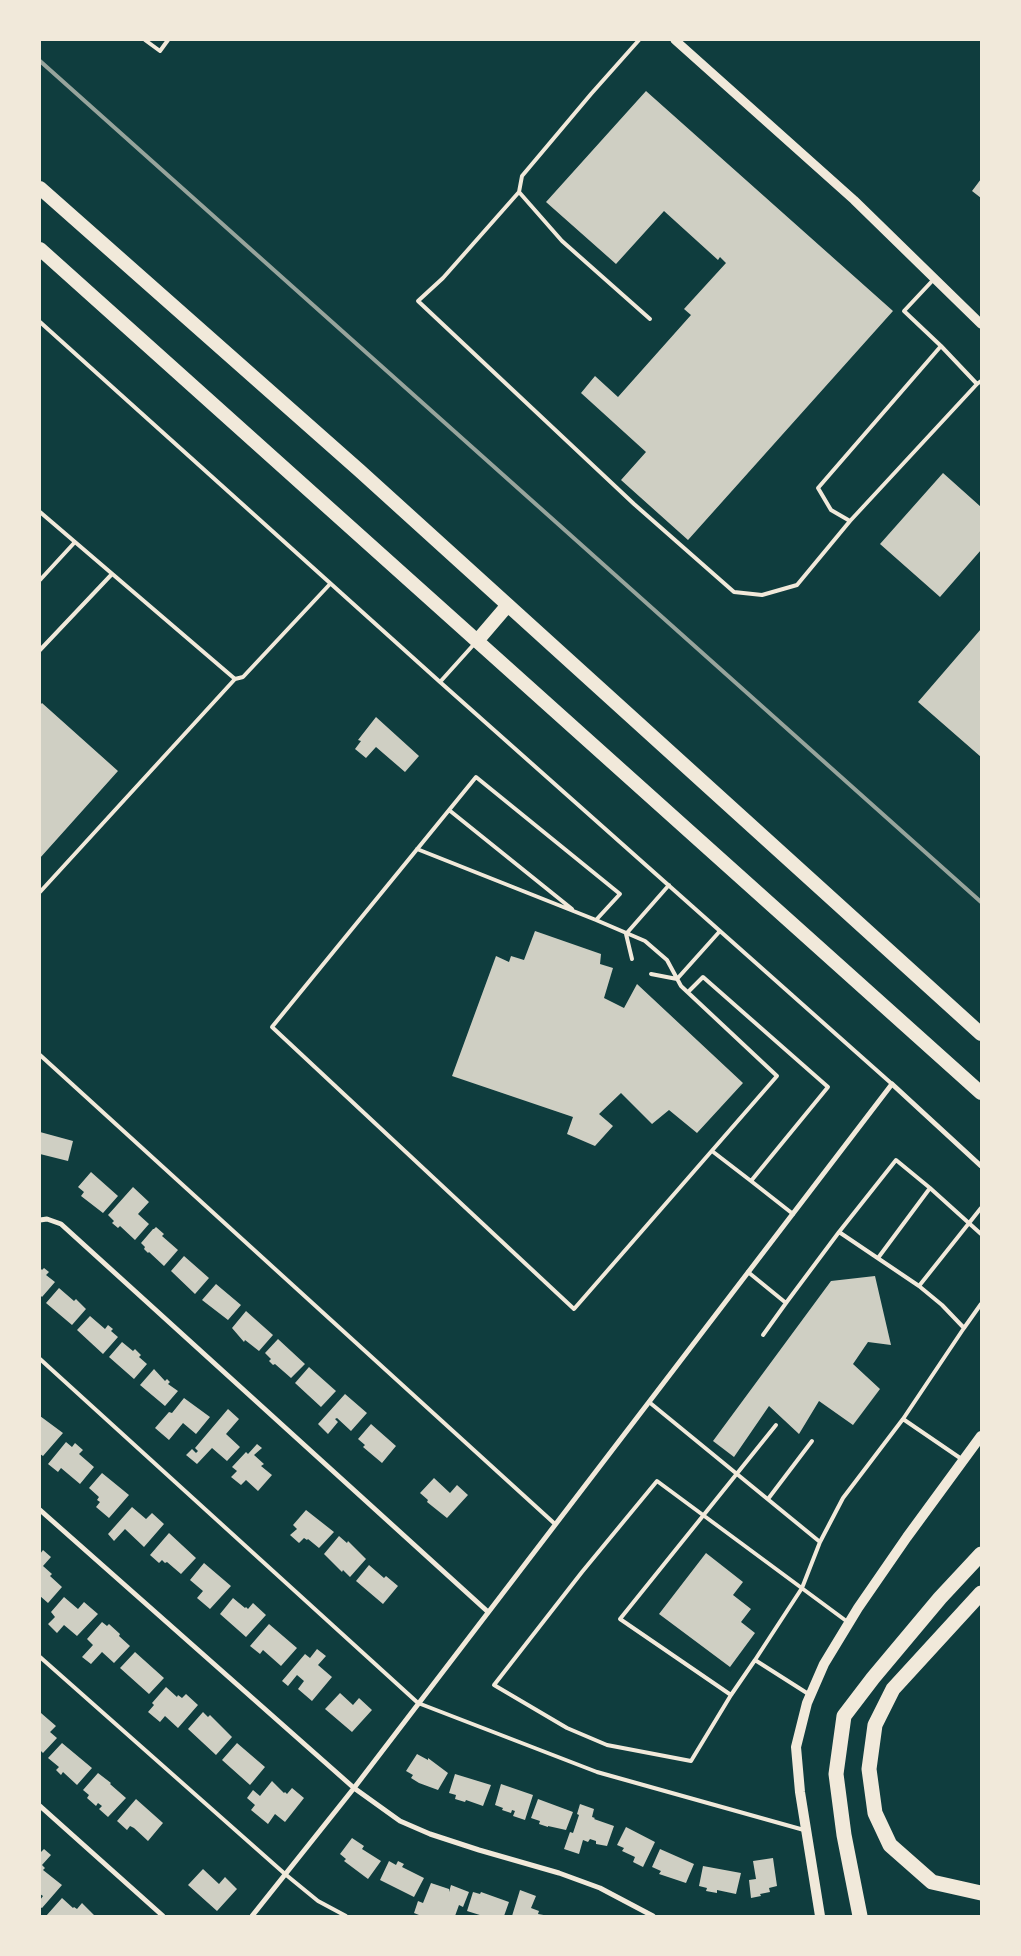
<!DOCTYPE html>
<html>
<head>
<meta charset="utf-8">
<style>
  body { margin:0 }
  #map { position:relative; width:1021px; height:1956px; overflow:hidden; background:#0f3d3e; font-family:"Roboto Serif",serif }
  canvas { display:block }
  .frame { position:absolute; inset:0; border:41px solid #f1e9da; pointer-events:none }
</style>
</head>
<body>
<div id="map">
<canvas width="1021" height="1956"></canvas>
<div class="frame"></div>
</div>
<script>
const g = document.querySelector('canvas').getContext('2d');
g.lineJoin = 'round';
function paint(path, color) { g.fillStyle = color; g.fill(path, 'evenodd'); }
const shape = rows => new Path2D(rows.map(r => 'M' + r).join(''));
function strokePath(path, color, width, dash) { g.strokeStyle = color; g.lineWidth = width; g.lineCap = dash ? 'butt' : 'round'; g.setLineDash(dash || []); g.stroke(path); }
const building = shape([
  [646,91,893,311,688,540,621,480,646,452,581,393,595,376,618,397,691,315,684,309,726,263,720,257,718,260,664,211,616,264,546,202],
  [981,179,981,198,972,191],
  [943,473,981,507,981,550,940,597,880,544],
  [981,629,981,757,918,702],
  [42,703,118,771,40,858,40,705],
  [376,717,419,756,405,772,376,747,366,758,355,749,361,741,358,740],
  [535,931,601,954,600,964,613,968,604,998,624,1008,637,984,743,1083,697,1133,669,1110,652,1124,621,1093,599,1114,613,1126,595,1146,567,1134,573,1117,452,1076,496,956,509,962,511,956,524,960],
  [40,1132,73,1141,68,1161,40,1154],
  [91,1172,118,1196,103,1213,81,1196,84,1192,78,1187],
  [133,1187,149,1202,138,1214,149,1224,135,1240,120,1226,118,1228,112,1223,114,1221,108,1215],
  [156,1227,164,1234,162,1236,178,1250,164,1266,149,1252,148,1253,144,1249,145,1247,141,1243,153,1229,154,1229],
  [184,1256,209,1278,195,1294,171,1271],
  [40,1268,42,1270,44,1268,49,1272,46,1275,55,1282,42,1297,40,1295],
  [875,1276,891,1345,868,1342,853,1364,880,1389,853,1425,819,1401,799,1434,769,1406,734,1457,713,1441,831,1281],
  [216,1284,241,1305,228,1320,202,1300],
  [59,1288,74,1301,76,1299,86,1309,72,1325,46,1303],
  [246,1311,273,1335,259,1351,245,1340,244,1342,232,1328],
  [90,1316,105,1329,108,1325,113,1329,111,1331,118,1337,103,1354,77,1330],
  [278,1339,305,1364,291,1378,275,1364,273,1365,269,1361,271,1359,265,1353],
  [122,1342,133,1351,135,1349,141,1355,139,1357,147,1364,134,1379,109,1357],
  [309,1367,336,1391,321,1407,295,1383],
  [154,1369,165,1381,167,1379,170,1382,168,1384,178,1391,165,1406,140,1385],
  [345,1394,367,1413,351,1431,337,1418,335,1419,338,1422,328,1434,318,1424],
  [184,1398,210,1417,196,1434,183,1423,169,1440,155,1428,169,1412,172,1413],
  [228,1409,239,1419,226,1434,240,1447,227,1461,212,1448,197,1464,186,1455,192,1449,196,1453,198,1451,195,1448],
  [40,1416,63,1433,43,1456,40,1454],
  [371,1424,396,1446,382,1463,363,1447,365,1445,358,1439],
  [66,1442,72,1447,75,1443,83,1450,79,1454,94,1467,80,1484,61,1468,58,1472,48,1464],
  [257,1444,262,1448,254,1455,264,1464,261,1466,272,1475,258,1491,246,1480,241,1485,231,1477,237,1471,232,1467,246,1452,248,1454],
  [102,1473,129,1495,109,1518,96,1507,100,1502,97,1500,99,1497,89,1488],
  [434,1478,450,1493,457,1485,468,1495,447,1518,427,1502,428,1500,420,1493],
  [132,1507,146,1519,152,1513,164,1524,144,1547,125,1529,114,1541,108,1534],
  [306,1510,334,1532,319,1548,308,1539,307,1540,304,1538,299,1543,290,1535,297,1529,293,1525],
  [169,1533,196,1558,181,1574,167,1562,165,1563,162,1560,159,1563,150,1555],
  [339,1536,347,1543,348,1541,366,1559,350,1577,343,1570,342,1572,324,1554],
  [43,1550,51,1557,43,1566,52,1574,50,1576,62,1587,48,1603,40,1596,40,1554],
  [706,1553,743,1582,733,1595,751,1609,741,1622,755,1633,730,1667,659,1614],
  [204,1563,231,1586,210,1609,197,1598,203,1591,190,1580],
  [369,1565,384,1578,386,1576,398,1586,383,1604,356,1581],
  [64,1597,78,1609,84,1602,98,1614,77,1636,64,1625,57,1633,48,1624,55,1617,51,1612],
  [233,1598,245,1608,246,1607,248,1609,253,1603,266,1615,246,1637,220,1614],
  [102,1622,107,1626,109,1624,120,1634,119,1636,130,1646,114,1663,102,1652,91,1664,82,1657,93,1645,87,1639],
  [269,1624,297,1648,281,1666,263,1650,260,1654,250,1646],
  [317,1649,326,1656,318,1665,332,1677,312,1701,298,1689,304,1681,297,1675,288,1686,282,1681,305,1654,310,1658],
  [135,1652,164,1678,149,1694,120,1668],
  [166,1687,177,1697,178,1695,182,1698,186,1694,198,1705,178,1728,165,1716,160,1722,148,1712,154,1705,152,1703],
  [340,1693,353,1705,359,1698,372,1710,352,1732,325,1709],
  [203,1712,208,1717,210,1715,232,1737,216,1755,188,1729],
  [41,1713,56,1726,50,1732,57,1738,43,1753,40,1750,40,1714],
  [62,1743,92,1768,77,1785,63,1772,61,1775,56,1770,59,1767,48,1758],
  [237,1743,265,1767,250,1785,222,1760],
  [417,1754,428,1760,428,1758,448,1773,438,1790,419,1783,411,1778,413,1775,406,1771],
  [98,1773,111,1783,110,1784,126,1798,108,1817,99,1809,102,1806,98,1803,96,1806,87,1798,89,1795,83,1790],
  [455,1774,491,1785,483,1806,466,1800,465,1802,455,1799,456,1795,449,1793],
  [272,1781,284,1793,285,1792,287,1794,292,1788,304,1798,285,1822,275,1814,268,1824,251,1810,255,1805,247,1798,253,1790,260,1796],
  [501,1784,533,1795,525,1820,513,1816,515,1811,512,1810,511,1813,502,1810,503,1808,495,1805],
  [136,1799,163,1823,148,1841,134,1828,130,1826,127,1830,117,1821],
  [538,1799,573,1812,566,1830,548,1826,548,1827,539,1824,540,1821,531,1818],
  [580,1804,594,1809,592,1817,595,1818,594,1819,614,1826,607,1846,596,1844,596,1841,590,1839,588,1842,583,1840,579,1854,564,1849,570,1832,573,1833,579,1815,577,1814],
  [626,1827,655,1842,643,1867,633,1862,635,1857,622,1851,624,1848,617,1845],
  [352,1838,364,1846,362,1849,381,1861,368,1879,344,1861,346,1859,340,1854],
  [44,1849,51,1855,42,1865,45,1868,43,1870,62,1885,42,1908,40,1907,40,1900,43,1896,40,1894,40,1853],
  [660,1849,694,1864,686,1883,659,1874,661,1871,652,1867],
  [773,1858,777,1886,769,1888,770,1892,760,1894,761,1896,751,1898,749,1880,756,1879,753,1861],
  [389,1861,396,1865,398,1861,404,1864,402,1867,424,1878,414,1897,380,1880],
  [703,1866,741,1873,736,1894,717,1890,717,1893,706,1891,707,1888,699,1886],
  [203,1869,219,1884,225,1877,237,1889,217,1911,188,1885],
  [431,1883,449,1889,449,1892,451,1885,469,1892,463,1907,459,1905,455,1916,419,1916,419,1915,414,1913,418,1901,423,1903],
  [520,1890,536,1896,531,1908,539,1911,538,1914,549,1916,512,1916],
  [473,1892,480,1894,481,1892,509,1902,504,1916,483,1916,467,1911],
  [62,1898,73,1908,74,1907,77,1909,82,1903,94,1915,46,1916]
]);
const service = shape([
  [145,40,160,51,168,40],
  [639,40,591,94,522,176,519,192,562,241,650,319],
  [519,192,443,278,418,301,634,504,734,592,762,595,797,585,850,521],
  [934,279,904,311,941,346,977,384,981,381],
  [40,322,440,682,892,1084],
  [941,346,818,488,831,510,850,521,977,384],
  [40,512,235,679,243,677,330,584],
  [40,580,75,542],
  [40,650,112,574],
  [440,682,476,642],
  [449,810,572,909],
  [417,849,596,920,620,894,476,777,272,1027,574,1309,777,1076,681,986,667,960,645,941,596,920],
  [40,892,235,679],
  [632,959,626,934,669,885],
  [651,974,677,979],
  [677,979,720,931],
  [688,992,703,977,828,1087,751,1181,793,1214],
  [40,1055,555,1524],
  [712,1151,751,1181],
  [839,1232,896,1160,930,1188,981,1234],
  [878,1258,930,1188],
  [748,1272,786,1303,839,1232,919,1286,981,1208],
  [964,1328,981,1304],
  [763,1335,786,1303],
  [40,1359,418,1703,597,1772,804,1830],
  [649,1402,820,1542,802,1588,755,1660,810,1695],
  [903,1419,964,1328,942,1305,919,1286],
  [768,1499,812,1441],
  [820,1542,843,1498,903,1419,963,1460],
  [40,1657,285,1874,318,1901,346,1916],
  [755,1660,731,1695,620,1619,776,1425],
  [731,1695,691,1761,607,1745,567,1728,494,1685,582,1572,657,1481,849,1623]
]);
const minor = shape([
  [40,1220,47,1219,61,1224,487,1611],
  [40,1510,354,1788,400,1821,430,1834,479,1850,559,1873,600,1888,653,1916],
  [40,1806,163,1916],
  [252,1916,354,1788,892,1084,981,1166]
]);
const tertiary = shape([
  [675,40,854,200,981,324]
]);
const secondary = shape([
  [820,1916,800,1792,796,1747,807,1703,824,1664,858,1608,907,1537,981,1436]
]);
const trunk = shape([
  [40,188,360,471,981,1034],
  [40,249,981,1093],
  [477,641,507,606]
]);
const motorway = shape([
  [981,1593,893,1689,875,1725,869,1769,875,1813,890,1845,932,1882,981,1893],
  [860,1916,844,1835,836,1774,844,1716,873,1678,940,1598,981,1554]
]);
const rail = shape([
  [40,61,981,902]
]);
paint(building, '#cfcfc3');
strokePath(service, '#f1e9da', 4);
strokePath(minor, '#f1e9da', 5);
strokePath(tertiary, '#f1e9da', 9);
strokePath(secondary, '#f1e9da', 10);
strokePath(trunk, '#f1e9da', 14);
strokePath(motorway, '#f1e9da', 15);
strokePath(rail, '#97a49c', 4);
</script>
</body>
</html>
